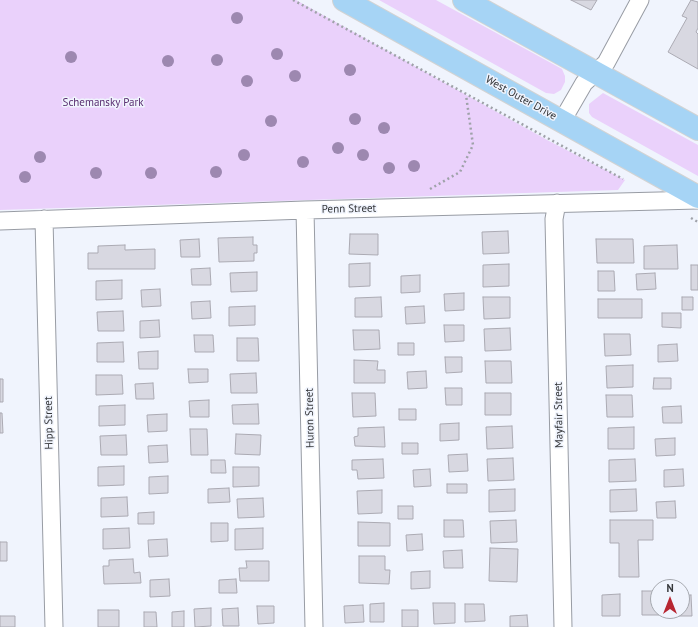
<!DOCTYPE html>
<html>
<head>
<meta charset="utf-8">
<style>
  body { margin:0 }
  #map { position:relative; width:698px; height:627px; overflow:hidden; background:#f0f4fd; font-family:"PT Sans",sans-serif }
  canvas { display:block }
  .north { position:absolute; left:650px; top:579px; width:40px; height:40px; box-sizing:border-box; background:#f0f4fd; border:1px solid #a5a8af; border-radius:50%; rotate:0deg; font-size:11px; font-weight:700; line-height:16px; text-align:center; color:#343639 }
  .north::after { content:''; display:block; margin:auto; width:14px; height:18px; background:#b72632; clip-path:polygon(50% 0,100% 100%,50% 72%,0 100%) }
</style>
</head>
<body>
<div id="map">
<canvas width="698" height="627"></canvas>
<div class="north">N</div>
</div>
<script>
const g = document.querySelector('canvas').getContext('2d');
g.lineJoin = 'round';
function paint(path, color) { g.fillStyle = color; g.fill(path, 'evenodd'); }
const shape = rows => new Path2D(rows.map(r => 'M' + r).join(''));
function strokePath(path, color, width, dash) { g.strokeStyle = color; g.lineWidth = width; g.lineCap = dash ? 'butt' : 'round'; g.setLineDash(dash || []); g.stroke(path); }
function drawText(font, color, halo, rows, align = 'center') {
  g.font = font + ' "PT Sans",sans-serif'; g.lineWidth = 3; g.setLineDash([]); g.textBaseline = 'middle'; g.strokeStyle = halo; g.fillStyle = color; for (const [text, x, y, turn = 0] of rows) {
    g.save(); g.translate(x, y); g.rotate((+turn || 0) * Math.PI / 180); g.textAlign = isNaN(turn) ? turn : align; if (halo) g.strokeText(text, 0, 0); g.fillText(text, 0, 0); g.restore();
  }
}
const green = shape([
  [0,0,296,0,549,141,625,180,618,190,0,210],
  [379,0,436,0,562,69,565,76,565,82,561,90,554,94,546,93],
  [603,93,698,145,698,176,592,117,589,113,589,104]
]);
const building = shape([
  [571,0,597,0,591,10,571,0],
  [691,0,698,2,698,28,696,32,698,34,698,69,668,52,687,18,682,16,691,0],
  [508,231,509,253,483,254,482,232,508,231],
  [350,234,378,234,378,255,349,254,350,234],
  [253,237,253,245,257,245,257,253,254,253,254,261,219,262,218,238,253,237],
  [199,239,200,257,181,257,180,240,199,239],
  [596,239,633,239,634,263,597,263,596,239],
  [125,245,125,250,155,249,155,269,88,269,88,253,98,253,98,246,125,245],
  [677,245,678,269,644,269,644,246,677,245],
  [370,263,370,286,349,287,349,264,370,263],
  [509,264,509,286,483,287,483,265,509,264],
  [691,265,698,265,698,290,691,290,691,265],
  [210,268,211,285,192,285,191,269,210,268],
  [598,271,614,271,615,291,598,291,598,271],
  [257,272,257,291,231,292,230,273,257,272],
  [655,273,656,289,637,290,636,274,655,273],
  [420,275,420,292,401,293,401,276,420,275],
  [122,280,122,299,96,300,96,281,122,280],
  [160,289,161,306,142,307,141,290,160,289],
  [464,293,464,310,445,311,444,294,464,293],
  [381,297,382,317,355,317,355,298,381,297],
  [483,297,510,297,510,318,484,319,483,297],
  [682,297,693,297,693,310,682,310,682,297],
  [598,299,642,299,642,318,598,318,598,299],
  [210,301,211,318,192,319,191,302,210,301],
  [255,306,255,325,229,326,229,307,255,306],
  [424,306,425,323,406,324,405,307,424,306],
  [123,311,124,331,98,331,97,312,123,311],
  [662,313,681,313,681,328,662,327,662,313],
  [159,320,160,337,140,338,140,321,159,320],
  [444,325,464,325,464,341,445,342,444,325],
  [510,328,511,350,485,351,484,329,510,328],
  [353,330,379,330,380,349,354,350,353,330],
  [604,334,630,334,631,355,605,356,604,334],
  [194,335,213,335,214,352,195,352,194,335],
  [237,338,258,338,259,361,237,361,237,338],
  [123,342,124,362,97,362,97,343,123,342],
  [398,343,414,343,414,355,398,355,398,343],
  [677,344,678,361,658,362,658,345,677,344],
  [158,351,158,369,139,369,138,352,158,351],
  [445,357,462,357,462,372,446,373,445,357],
  [354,360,378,361,377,370,385,370,385,383,354,383,354,360],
  [485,361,511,361,512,383,486,383,485,361],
  [633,365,633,387,607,388,606,366,633,365],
  [188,369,208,369,208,382,189,383,188,369],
  [426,371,427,388,408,389,407,372,426,371],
  [256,373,257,393,231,393,230,374,256,373],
  [96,375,122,375,123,394,96,395,96,375],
  [654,378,671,378,671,389,653,389,654,378],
  [0,379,3,379,3,402,0,402,0,379],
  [153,383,154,399,136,399,135,384,153,383],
  [445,388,462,388,462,405,446,405,445,388],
  [352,393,375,393,376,416,353,417,352,393],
  [485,393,511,393,511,415,485,415,485,393],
  [606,395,632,395,633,417,607,417,606,395],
  [209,400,209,417,190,417,189,401,209,400],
  [258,404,259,424,233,424,232,405,258,404],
  [125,405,125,425,99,426,99,406,125,405],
  [681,406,682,423,663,423,662,407,681,406],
  [399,409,416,409,416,420,399,420,399,409],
  [0,413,2,413,3,433,0,433,0,413],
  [167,414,167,431,148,432,147,415,167,414],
  [459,423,459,440,440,441,440,424,459,423],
  [512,426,513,448,487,449,486,427,512,426],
  [384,427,385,447,355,446,354,437,358,436,358,428,384,427],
  [634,427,634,449,608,449,608,428,634,427],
  [190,429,207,429,208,455,191,455,190,429],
  [236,434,261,435,260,455,235,454,236,434],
  [126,435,127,455,101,455,100,436,126,435],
  [675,438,675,455,656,456,655,439,675,438],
  [402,443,418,443,418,454,402,454,402,443],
  [167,445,168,462,149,463,148,446,167,445],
  [467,454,468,471,449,472,448,455,467,454],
  [513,458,514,480,488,481,487,459,513,458],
  [383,459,384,478,358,479,357,470,352,470,352,460,383,459],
  [635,459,636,481,609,482,609,460,635,459],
  [211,460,225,460,226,473,211,473,211,460],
  [124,466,124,485,98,486,98,467,124,466],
  [233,467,259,467,259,486,233,487,233,467],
  [430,469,431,486,414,487,413,470,430,469],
  [683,469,684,486,664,487,664,470,683,469],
  [168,476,168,493,149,494,149,477,168,476],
  [447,484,467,484,467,493,447,493,447,484],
  [229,488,230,502,208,503,208,489,229,488],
  [515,489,515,511,489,512,489,490,515,489],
  [636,489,637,511,610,512,610,490,636,489],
  [382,490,382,513,358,514,357,491,382,490],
  [127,497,128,516,101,517,101,498,127,497],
  [263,498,264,517,238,518,237,499,263,498],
  [675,501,676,518,657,518,656,502,675,501],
  [398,506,413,506,413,519,398,519,398,506],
  [154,512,154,524,138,524,138,513,154,512],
  [444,520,463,520,464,537,444,537,444,520],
  [516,520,517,542,491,543,490,521,516,520],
  [610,520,653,520,653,540,638,540,639,577,619,577,619,543,610,543,610,520],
  [358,522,390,523,390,546,358,546,358,522],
  [211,523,228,523,228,541,211,542,211,523],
  [129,528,130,548,103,549,103,529,129,528],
  [263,528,263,549,235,550,235,529,263,528],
  [422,534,423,550,407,551,406,535,422,534],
  [167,539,168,556,149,557,148,540,167,539],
  [0,542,7,542,7,561,0,561,0,542],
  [490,548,518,549,517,582,489,581,490,548],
  [462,550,463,568,444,568,443,551,462,550],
  [359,556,385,556,385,570,390,570,389,584,359,583,359,556],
  [133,559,134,573,140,572,141,583,104,584,103,566,109,566,109,560,133,559],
  [246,561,269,561,269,581,240,581,239,568,247,568,246,561],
  [430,571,430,588,411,589,411,572,430,571],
  [169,579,170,596,150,597,150,580,169,579],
  [236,579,237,593,219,593,219,580,236,579],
  [642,591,658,591,659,615,642,615,642,591],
  [620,594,620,616,602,616,602,595,620,594],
  [691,595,692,616,675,616,675,611,682,611,682,596,691,595],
  [384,603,384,622,370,622,370,604,384,603],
  [433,603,455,603,455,623,434,624,433,603],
  [465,604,484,604,485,621,465,622,465,604],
  [363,605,364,622,345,623,344,606,363,605],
  [257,606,274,606,274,623,258,624,257,606],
  [211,608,211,626,195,627,194,609,211,608],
  [238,608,239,626,223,626,222,609,238,608],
  [98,610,119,610,119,627,98,627,98,610],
  [402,610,418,610,418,627,402,627,402,610],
  [184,611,184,627,172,627,172,612,184,611],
  [144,612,156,612,157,627,144,627,144,612],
  [527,615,528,627,510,627,510,616,527,615],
  [0,616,15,616,15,627,0,627,0,616]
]);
const path = shape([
  [293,0,623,179],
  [430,189,460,172,473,145,466,95],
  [691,218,698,222]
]);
const minor = shape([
  [562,121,584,83,606,63,640,0],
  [557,203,554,219,563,627],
  [305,210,314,627],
  [44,219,54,627],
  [0,221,305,210,698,200]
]);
const major = shape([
  [344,0,698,197],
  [464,0,698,129]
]);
const trees = [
  [237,18],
  [277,54],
  [71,57],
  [217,60],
  [168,61],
  [350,70],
  [295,76],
  [247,81],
  [355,119],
  [271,121],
  [384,128],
  [338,148],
  [244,155],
  [363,155],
  [40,157],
  [303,162],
  [414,166],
  [389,168],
  [216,172],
  [96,173],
  [151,173],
  [25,177]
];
const streetNames = [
  ["West Outer Drive",521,98,29],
  ["Penn Street",349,209,-1],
  ["Mayfair Street",559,415,-91],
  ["Huron Street",310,418,-91],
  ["Hipp Street",49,423,-91]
];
const parkNames = [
  ["Schemansky Park",103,103]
];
paint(green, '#ead1fb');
paint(building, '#d8d8e1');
strokePath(building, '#abaab3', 1);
strokePath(minor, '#989ca4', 19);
strokePath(major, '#d2d3d3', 24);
strokePath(path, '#9fa2a9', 2.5, [2, 3]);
strokePath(minor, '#fff', 17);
strokePath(major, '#a6d4f5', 22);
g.fillStyle = '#9d88b0';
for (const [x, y] of trees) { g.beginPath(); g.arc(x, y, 6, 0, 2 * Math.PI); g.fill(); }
drawText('11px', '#343639', '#f0f4fd', streetNames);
drawText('11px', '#592f71', '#f0f4fd', parkNames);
</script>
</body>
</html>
